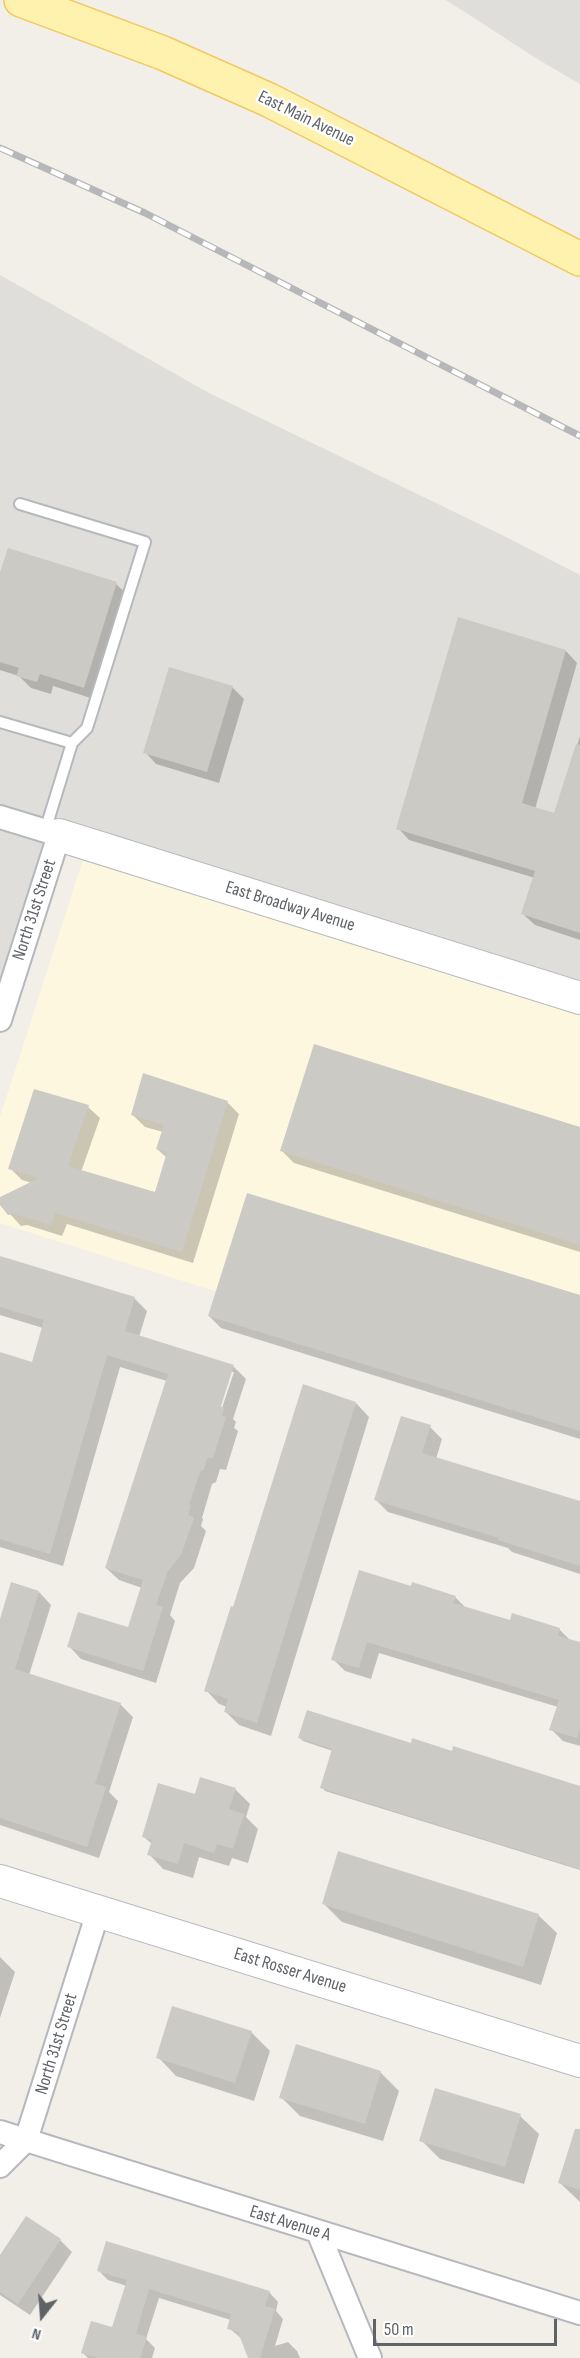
<!DOCTYPE html>
<html>
<head>
<meta charset="utf-8">
<style>
  body { margin:0 }
  #map { position:relative; width:580px; height:2358px; overflow:hidden; background:#f1efe8; font-family:"Sofia Sans Condensed",sans-serif }
  canvas { display:block }
  .north { position:absolute; left:12px; top:2286px; width:60px; height:60px; -webkit-text-stroke:4px #fff; paint-order:stroke; rotate:197deg; font-size:16px; font-weight:700; line-height:24px; text-align:center; color:#5f6368 }
  .north::after { content:''; display:block; margin:auto; width:21px; height:27px; background:#5f6368; clip-path:polygon(50% 0,100% 100%,50% 72%,0 100%) }
  .scale { position:absolute; left:373px; top:2319px; width:184px; height:27px; box-sizing:border-box; border:3px solid #5f6368; border-top:0; padding-left:8px; font-size:18px; line-height:21px; white-space:nowrap; color:#5f6368; -webkit-text-stroke:4px #fff; paint-order:stroke }
</style>
</head>
<body>
<div id="map">
<canvas width="580" height="2358"></canvas>
<div class="north">N</div>
<div class="scale">50 m</div>
</div>
<script>
const g = document.querySelector('canvas').getContext('2d');
g.lineJoin = 'round';
function paint(path, color) { g.fillStyle = color; g.fill(path, 'evenodd'); }
const shape = rows => new Path2D(rows.map(r => 'M' + r).join(''));
function strokePath(path, color, width, dash) { g.strokeStyle = color; g.lineWidth = width; g.lineCap = dash ? 'butt' : 'round'; g.setLineDash(dash || []); g.stroke(path); }
function drawText(font, color, halo, rows, align = 'center') {
  g.font = font + ' "Sofia Sans Condensed",sans-serif'; g.lineWidth = 5; g.setLineDash([]); g.textBaseline = 'middle'; g.strokeStyle = halo; g.fillStyle = color; for (const [text, x, y, turn = 0] of rows) {
    g.save(); g.translate(x, y); g.rotate((+turn || 0) * Math.PI / 180); g.textAlign = isNaN(turn) ? turn : align; if (halo) g.strokeText(text, 0, 0); g.fillText(text, 0, 0); g.restore();
  }
}
const commercial = shape([
  [83,860,580,1013,580,1399,205,1288,0,1223,0,1117]
]);
const industrial = shape([
  [446,0,580,0,580,84,539,60],
  [0,275,209,393,504,536,580,575,580,1013,42,848,0,980]
]);
const shadow = shape([
  [0,578,116,584,130,597,97,700,53,686,51,694,31,688,19,676,0,670],
  [566,651,577,663,535,809,555,815,580,736,580,940,535,925,523,914,535,878,409,840,398,828],
  [232,687,244,699,219,783,156,764,145,752],
  [227,1102,239,1114,193,1263,67,1224,62,1236,27,1225,21,1226,0,1203,0,1199,32,1183,22,1180,10,1168,88,1107,100,1118,81,1172,156,1194,167,1158,157,1149,163,1132,145,1127,133,1115],
  [580,1128,580,1252,294,1163,282,1151],
  [0,1258,134,1298,147,1311,139,1337,234,1367,246,1379,233,1419,236,1422,234,1428,238,1431,226,1470,220,1469,216,1482,212,1484,202,1518,203,1519,201,1526,206,1531,194,1568,180,1583,170,1615,175,1621,156,1683,81,1659,69,1646,129,1629,142,1588,119,1580,106,1568,167,1381,120,1367,63,1566,0,1547,0,1353,33,1364,43,1328,0,1315],
  [231,1372,234,1372,220,1414,217,1413],
  [580,1297,580,1439,221,1328,209,1316],
  [356,1403,369,1417,271,1736,239,1725,226,1712,227,1707,219,1704,206,1690,234,1609],
  [430,1427,442,1439,436,1459,580,1503,580,1574,512,1552,508,1548,388,1512,376,1500],
  [412,1587,455,1597,466,1608,511,1622,559,1629,571,1641,580,1644,580,1746,563,1741,551,1729,558,1707,379,1653,371,1679,345,1671,333,1659],
  [39,1592,51,1605,29,1675,120,1704,133,1717,109,1792,118,1801,99,1858,0,1825,0,1624],
  [299,1737,412,1745,580,1787,580,1870,325,1791,322,1787,333,1751,303,1741],
  [235,1789,250,1804,246,1817,258,1829,248,1863,232,1858,229,1866,199,1857,193,1878,163,1869,149,1854,152,1844,144,1837,196,1796],
  [323,1903,538,1915,557,1933,541,1985,342,1922],
  [0,1957,15,1972,0,2018],
  [251,2032,270,2051,254,2101,176,2076,158,2057],
  [380,2072,399,2091,383,2141,300,2116,281,2097],
  [520,2116,539,2134,524,2184,440,2159,421,2140],
  [580,2134,580,2202,560,2183],
  [26,2218,60,2240,72,2252,30,2315,0,2295,0,2257],
  [99,2271,269,2292,278,2302,276,2311,283,2319,275,2346,288,2342,297,2351,300,2358,250,2358,242,2339,229,2328,231,2320,159,2298,146,2339,155,2348,152,2358,88,2358,83,2353,113,2329,127,2286,108,2280]
]);
const building = shape([
  [8,548,117,582,84,688,40,674,37,682,16,676,19,668,0,662,0,572],
  [458,617,566,650,522,803,554,813,576,744,580,745,580,933,521,914,535,871,396,829],
  [169,667,233,686,207,772,143,753],
  [314,1044,580,1127,580,1245,280,1151],
  [143,1073,228,1101,182,1252,55,1213,51,1225,14,1214,8,1215,0,1205,0,1197,39,1178,8,1169,34,1089,89,1105,68,1166,155,1192,167,1152,156,1149,164,1125,131,1115],
  [247,1193,580,1295,580,1431,208,1316],
  [0,1256,135,1297,125,1331,234,1365,221,1406,224,1408,222,1416,226,1417,213,1458,207,1458,204,1470,200,1472,189,1505,191,1505,188,1515,194,1518,181,1555,168,1571,156,1605,163,1607,143,1671,67,1647,78,1612,128,1627,143,1580,105,1568,168,1374,107,1355,50,1554,0,1539,0,1352,32,1362,44,1320,0,1307],
  [303,1384,356,1402,257,1723,224,1712,228,1699,204,1691,231,1606,233,1607],
  [401,1416,431,1425,422,1453,580,1501,580,1566,498,1540,499,1538,374,1500],
  [359,1570,411,1586,412,1582,456,1596,453,1603,510,1620,512,1613,560,1628,558,1636,580,1642,580,1727,577,1738,549,1730,559,1700,367,1642,359,1668,331,1660],
  [11,1582,39,1591,15,1669,121,1703,95,1784,106,1787,87,1847,0,1818,0,1619],
  [307,1710,411,1743,412,1738,452,1751,453,1746,580,1786,580,1869,320,1788,332,1749,298,1738],
  [200,1777,236,1788,229,1809,244,1814,233,1849,217,1844,214,1853,184,1843,178,1864,147,1855,152,1840,142,1837,158,1783,195,1794],
  [338,1851,539,1914,523,1967,322,1904],
  [172,2006,252,2031,235,2083,156,2058],
  [296,2044,381,2071,365,2124,279,2098],
  [435,2088,521,2114,505,2167,419,2141],
  [575,2129,580,2129,580,2190,558,2183],
  [26,2216,61,2239,18,2304,0,2292,0,2255],
  [106,2241,270,2291,265,2306,275,2309,260,2358,248,2358,238,2332,227,2329,231,2314,149,2289,136,2334,147,2337,140,2358,97,2358,81,2353,91,2321,112,2327,127,2280,97,2271]
]);
const lane = shape([
  [0,722,72,743,87,728,145,542,20,504],
  [45,831,72,743]
]);
const street = shape([
  [0,817,59,835,0,1020],
  [0,2132,580,2313],
  [0,2166,26,2140,98,1912],
  [318,2232,370,2358]
]);
const secondary = shape([
  [59,835,580,998],
  [0,1881,580,2061]
]);
const primary = shape([
  [21,0,163,53,269,100,580,259]
]);
const rail = shape([
  [0,148,145,213,580,436]
]);
const streetNames = [
  ["East Main Avenue",306,119,26],
  ["East Broadway Avenue",290,907,17],
  ["North 31st Street",35,910,-72],
  ["East Rosser Avenue",290,1971,17],
  ["North 31st Street",57,2044,-73],
  ["East Avenue A",290,2224,17]
];
paint(commercial, '#fef7e0');
paint(industrial, '#e0deda');
paint(shadow, '#0003');
paint(building, '#cccac5');
strokePath(lane, '#b5b8bc', 14);
strokePath(street, '#b5b8bc', 26);
strokePath(secondary, '#b6babf', 34);
strokePath(primary, '#f2c960', 36);
strokePath(lane, '#fff', 10);
strokePath(street, '#fff', 22);
strokePath(secondary, '#fff', 32);
strokePath(primary, '#fff2af', 33);
strokePath(rail, '#b6b7b8', 7);
strokePath(rail, '#fff', 4.5, [14]);
drawText('18px', '#5f6368', '#fff', streetNames);
</script>
</body>
</html>
